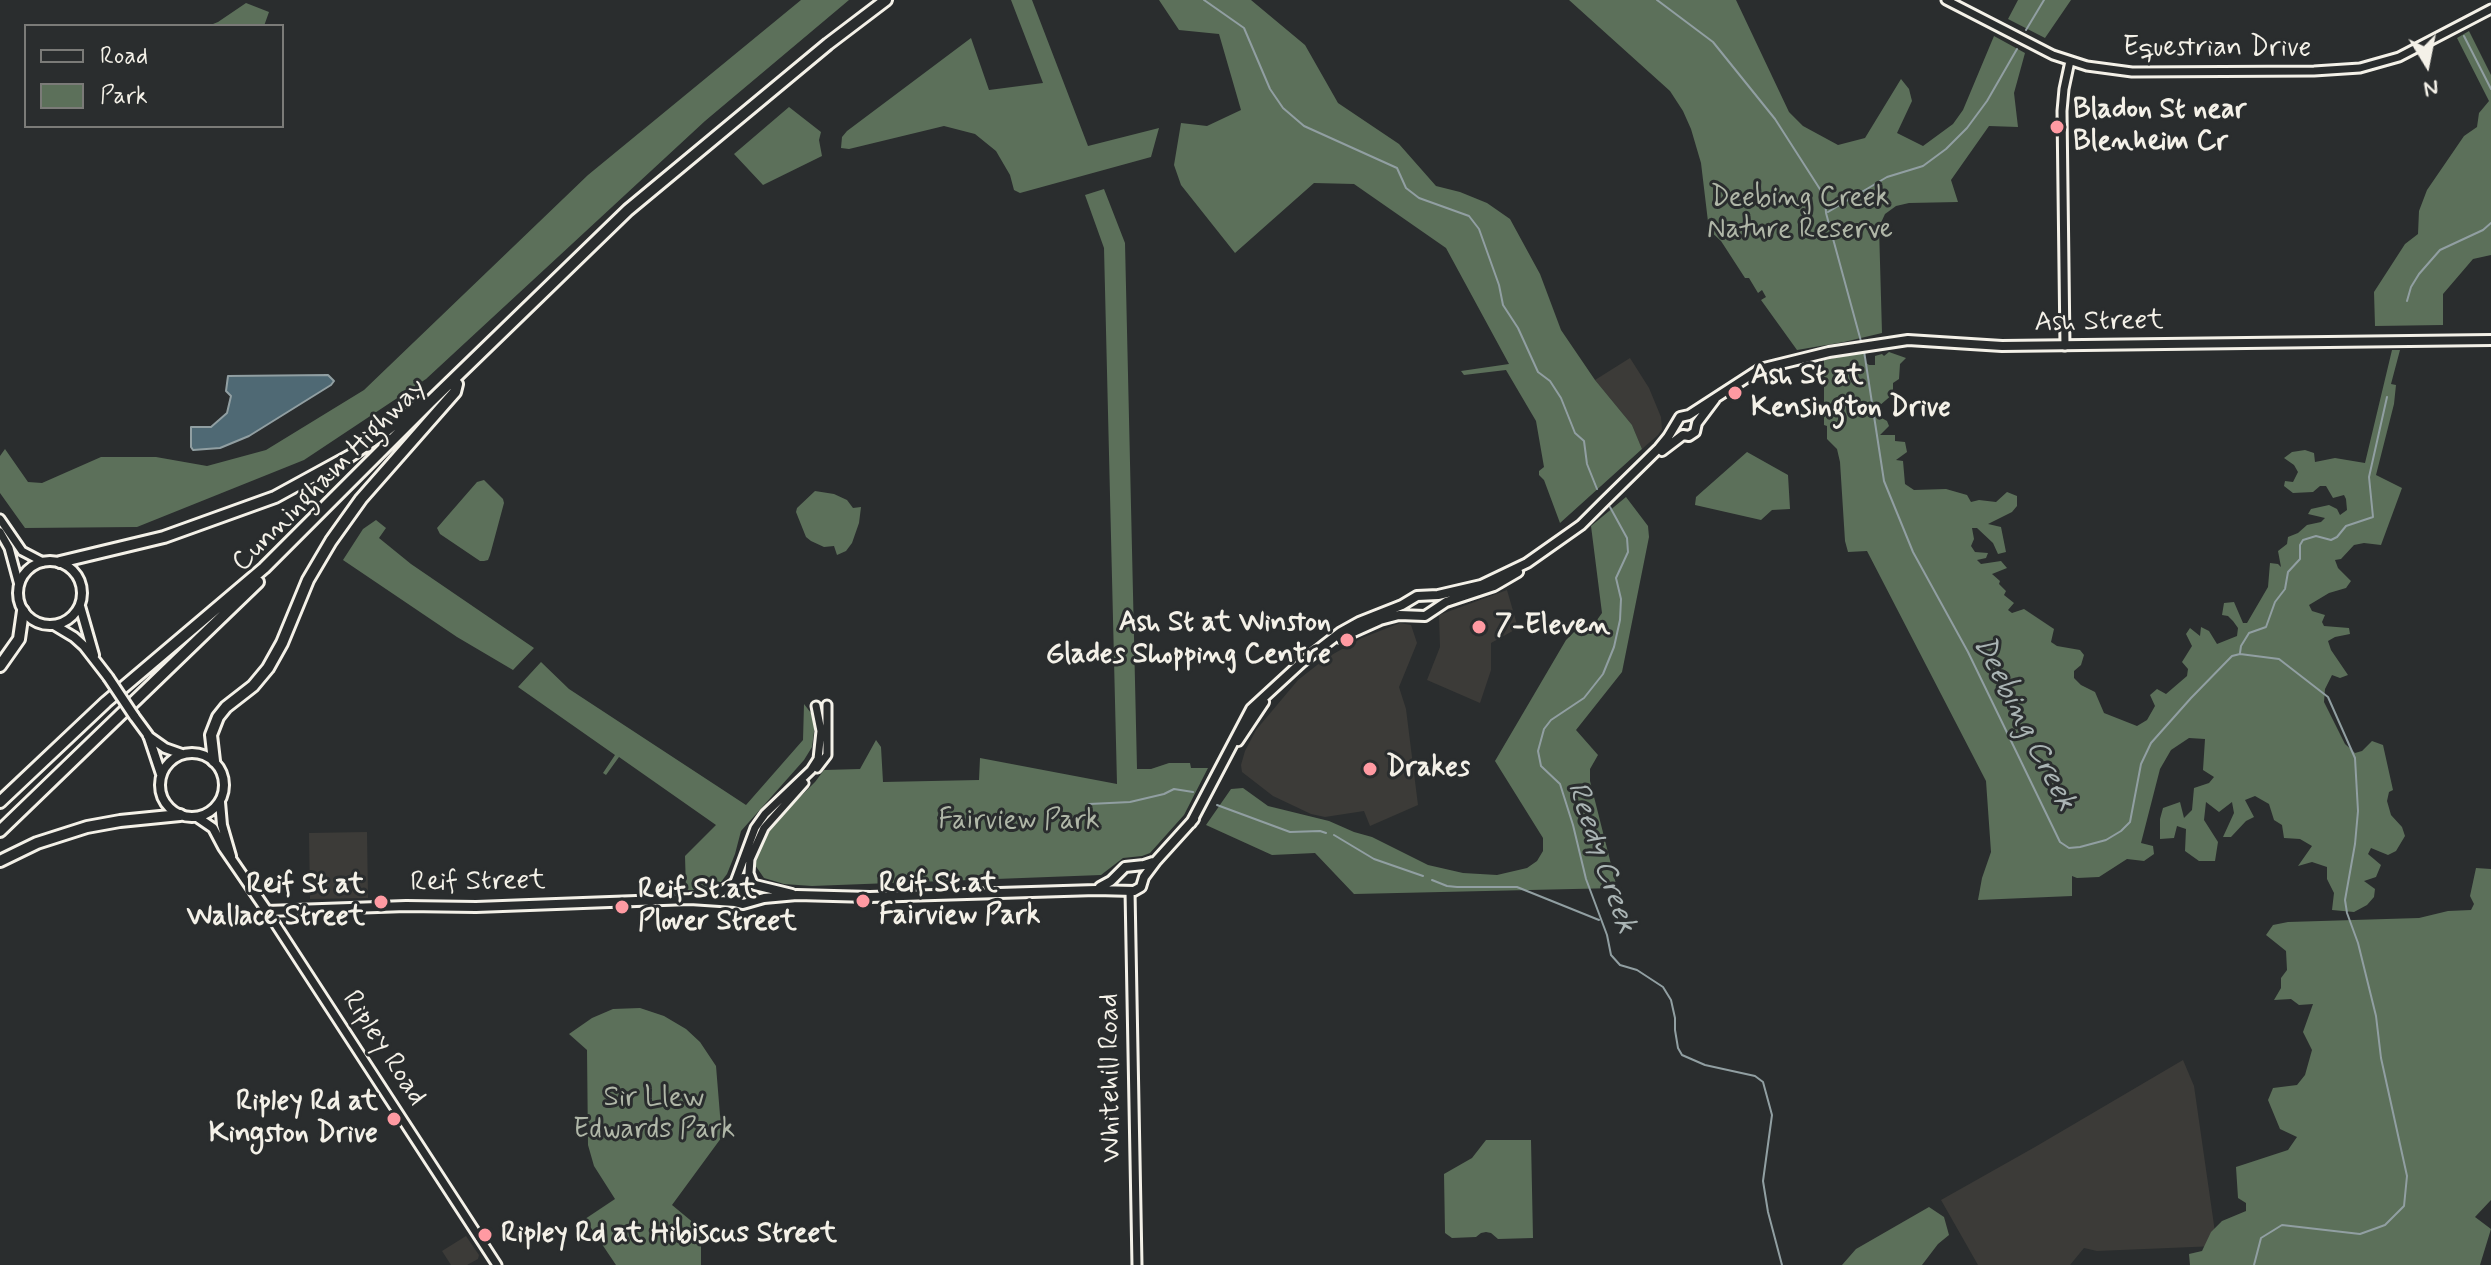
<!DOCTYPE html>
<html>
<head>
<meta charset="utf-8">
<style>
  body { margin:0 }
  #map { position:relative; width:2491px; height:1265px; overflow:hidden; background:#2a2d2e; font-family:Mynerve,sans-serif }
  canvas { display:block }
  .legend { position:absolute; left:24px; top:24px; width:260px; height:104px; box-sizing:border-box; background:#2a2d2e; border:2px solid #7b7b78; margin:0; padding:10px 14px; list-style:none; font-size:24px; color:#f4f1e8 }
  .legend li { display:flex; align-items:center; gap:16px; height:40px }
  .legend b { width:40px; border:2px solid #7b7b78 }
  .north { position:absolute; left:2387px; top:24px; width:80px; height:80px; -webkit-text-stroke:6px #2a2d2e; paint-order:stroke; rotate:170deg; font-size:22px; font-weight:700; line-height:32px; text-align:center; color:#f4f1e8 }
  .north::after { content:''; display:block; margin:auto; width:28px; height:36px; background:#f4f1e8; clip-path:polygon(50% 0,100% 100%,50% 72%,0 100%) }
</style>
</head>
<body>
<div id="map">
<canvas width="2491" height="1265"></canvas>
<ul class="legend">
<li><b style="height:10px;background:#2a2d2e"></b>Road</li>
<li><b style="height:22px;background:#5c705a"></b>Park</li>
</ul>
<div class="north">N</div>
</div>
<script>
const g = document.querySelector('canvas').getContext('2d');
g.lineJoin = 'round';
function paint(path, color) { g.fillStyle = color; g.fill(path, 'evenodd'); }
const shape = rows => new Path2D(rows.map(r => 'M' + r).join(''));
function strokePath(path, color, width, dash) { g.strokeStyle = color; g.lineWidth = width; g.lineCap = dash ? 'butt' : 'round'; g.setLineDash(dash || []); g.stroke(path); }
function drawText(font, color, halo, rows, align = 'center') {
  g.font = font + ' Mynerve,sans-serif'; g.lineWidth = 6; g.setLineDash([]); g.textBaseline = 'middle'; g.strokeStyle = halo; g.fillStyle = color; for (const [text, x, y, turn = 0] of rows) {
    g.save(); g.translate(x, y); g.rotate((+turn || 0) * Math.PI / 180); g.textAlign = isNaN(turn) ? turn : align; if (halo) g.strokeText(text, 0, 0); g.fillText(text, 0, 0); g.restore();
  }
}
const built = shape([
  [1630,358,1649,388,1661,417,1662,429,1658,435,1642,449,1632,425,1595,380],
  [1507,590,1518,628,1491,643,1491,670,1480,703,1427,680,1440,647,1439,615],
  [1400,623,1411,625,1417,643,1399,687,1406,709,1418,805,1370,826,1364,811,1325,817,1311,814,1273,796,1242,772,1241,765,1245,751,1256,730,1298,680,1326,658,1362,638],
  [367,832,368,898,310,899,309,833],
  [2183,1060,2194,1086,2217,1246,2097,1251,2084,1248,2070,1265,1978,1265,1941,1200,2035,1147],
  [466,1236,479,1255,478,1259,467,1265,451,1265,442,1251]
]);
const green = shape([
  [801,0,849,0,705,121,426,379,304,460,137,527,25,528,0,493,0,456,5,449,28,482,42,483,101,457,156,457,207,466,266,450,364,390,588,175],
  [1011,0,1032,0,1088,146,1159,128,1151,157,1020,193,1014,190,1010,175,996,151,975,134,944,126,849,149,841,148,842,137,847,131,971,38,989,90,1043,83],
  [1159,0,1251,0,1305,45,1338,103,1399,144,1436,186,1460,192,1487,203,1510,219,1540,274,1561,330,1595,380,1632,425,1642,449,1560,523,1544,480,1539,475,1539,471,1544,467,1536,421,1506,370,1464,375,1461,371,1509,364,1446,248,1354,184,1314,183,1235,253,1181,185,1174,165,1181,123,1207,126,1241,110,1219,34,1179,30],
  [1569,0,1736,0,1789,112,1803,126,1838,145,1865,138,1901,79,1909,89,1912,101,1897,133,1923,146,1953,124,1963,110,1994,36,2025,53,2014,93,2018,127,1989,126,1951,180,1958,202,1909,203,1896,206,1885,214,1879,227,1882,333,1844,342,1797,350,1761,300,1766,297,1762,290,1758,293,1749,278,1745,278,1721,241,1709,230,1701,163,1691,129,1683,111,1670,91],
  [2018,0,2071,0,2045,38,2008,19],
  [246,3,269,12,264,26,208,26,218,22],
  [2469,31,2491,75,2491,255,2473,259,2443,294,2443,325,2375,326,2374,292,2405,244,2418,234,2419,211,2427,190,2464,136,2477,127,2479,113,2489,101,2457,38],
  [789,107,821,132,819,140,822,156,763,185,734,154],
  [1104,189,1125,243,1137,769,1151,769,1169,763,1190,763,1191,768,1208,768,1184,815,1150,853,1142,856,1123,858,1101,875,812,886,784,884,764,878,755,865,759,845,772,825,815,782,824,770,860,769,876,740,881,747,883,782,979,780,980,758,1117,784,1104,248,1085,195],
  [2392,350,2400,350,2391,384,2396,385,2394,404,2376,475,2402,488,2381,545,2364,543,2354,545,2341,559,2335,560,2338,568,2351,581,2346,588,2329,593,2309,605,2312,611,2325,615,2322,622,2324,626,2349,628,2350,634,2335,637,2328,641,2331,650,2348,675,2340,678,2332,675,2325,689,2324,702,2345,744,2355,753,2362,751,2372,741,2383,745,2393,790,2389,792,2387,801,2391,815,2402,827,2405,836,2396,851,2388,855,2371,848,2368,854,2381,865,2376,877,2364,881,2375,889,2374,897,2367,905,2354,912,2332,910,2334,893,2327,879,2327,867,2312,862,2298,866,2312,846,2300,839,2284,838,2282,825,2274,820,2269,804,2255,796,2245,800,2254,817,2246,821,2231,837,2223,837,2234,813,2232,802,2219,812,2206,802,2204,820,2218,842,2215,861,2199,861,2185,851,2186,829,2177,826,2174,838,2160,839,2160,819,2163,808,2180,802,2184,818,2192,810,2194,788,2209,783,2214,777,2203,770,2205,739,2189,738,2171,750,2160,769,2141,843,2153,846,2154,854,2144,861,2127,859,2099,877,2077,878,2072,876,2072,896,1978,900,1982,878,1991,852,1986,781,1867,551,1848,552,1845,541,1840,462,1837,449,1827,439,1827,426,1824,425,1824,360,1864,352,1865,362,1869,365,1875,365,1875,356,1882,354,1884,356,1889,352,1906,358,1900,364,1899,379,1893,383,1893,394,1879,406,1880,417,1887,421,1889,426,1880,435,1895,435,1895,441,1905,442,1907,452,1896,460,1903,461,1905,484,1914,490,1946,489,1967,495,1971,502,1979,500,1996,502,2007,492,2017,496,2017,506,2012,512,1988,524,2001,527,2006,552,1998,554,1993,543,1977,528,1972,528,1974,539,1971,546,1975,552,1988,553,1986,558,1977,560,1981,564,2001,561,2007,568,1992,574,2000,581,1999,584,2006,591,2004,595,2014,603,2008,610,2012,613,2024,609,2054,629,2051,642,2057,646,2080,650,2084,655,2081,665,2074,671,2074,678,2081,685,2095,692,2104,713,2137,726,2147,720,2155,706,2150,695,2157,689,2166,694,2187,676,2188,669,2182,662,2192,646,2186,634,2190,628,2200,636,2201,627,2209,631,2217,644,2237,636,2238,628,2233,621,2228,616,2222,615,2224,603,2234,602,2243,623,2247,623,2268,587,2270,563,2278,564,2281,567,2278,551,2287,544,2288,537,2298,533,2307,525,2321,522,2325,518,2308,514,2311,509,2329,505,2337,509,2340,515,2347,510,2346,499,2344,495,2333,498,2326,486,2320,486,2313,492,2293,493,2284,486,2285,481,2293,482,2298,472,2294,465,2284,458,2292,452,2305,450,2314,453,2315,462,2335,458,2365,463],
  [1747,452,1788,475,1790,509,1772,510,1761,520,1695,505,1696,497],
  [484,480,503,499,504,503,490,555,488,560,484,561,480,561,440,534,437,528,477,482],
  [815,491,834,494,847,500,853,508,861,507,859,523,852,543,846,551,837,555,834,546,824,547,811,541,806,537,796,512,797,508],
  [1626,497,1648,526,1649,537,1622,672,1576,730,1598,755,1590,769,1590,781,1617,888,1354,894,1315,853,1272,855,1206,825,1231,789,1243,788,1268,806,1329,821,1354,832,1372,837,1428,865,1463,873,1497,875,1527,868,1537,861,1543,851,1543,838,1495,761,1566,640,1575,631,1597,620,1602,613,1591,526],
  [376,520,386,528,379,538,411,564,534,648,513,670,457,637,343,560,363,529],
  [541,662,569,689,746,805,803,740,804,704,811,713,815,724,812,747,804,760,741,831,735,854,727,874,721,882,702,890,686,890,685,856,716,825,619,757,606,775,603,773,615,755,518,687],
  [2476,868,2491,869,2491,1200,2475,1217,2491,1229,2480,1265,2190,1265,2189,1254,2202,1251,2211,1232,2222,1221,2246,1211,2246,1203,2238,1198,2236,1167,2288,1150,2297,1137,2280,1129,2268,1100,2273,1088,2297,1085,2305,1075,2312,1050,2303,1032,2313,1004,2299,1005,2291,999,2274,1000,2281,988,2281,978,2287,970,2286,951,2266,935,2273,925,2288,922,2419,918,2448,911,2471,910,2474,904,2470,896],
  [640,1008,664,1016,686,1029,700,1042,716,1066,720,1115,727,1130,672,1205,701,1229,701,1265,616,1265,585,1219,615,1199,594,1166,588,1145,587,1050,569,1034,592,1018,613,1009],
  [1486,1140,1531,1140,1533,1238,1498,1239,1491,1233,1486,1232,1481,1233,1476,1237,1452,1238,1445,1233,1444,1174,1472,1158],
  [1929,1207,1944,1217,1949,1235,1938,1244,1922,1265,1842,1265,1856,1249]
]);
const water = shape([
  [328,375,334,381,331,385,249,436,220,448,193,450,191,447,191,427,211,427,227,413,231,396,226,391,228,376,328,375]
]);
const stream = shape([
  [1204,0,1244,28,1270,89,1283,108,1304,126,1397,168,1406,188,1419,198,1469,216,1479,229,1499,285,1503,305,1518,328,1538,372,1550,381,1561,398,1575,433,1584,441,1587,464,1597,489],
  [1657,0,1713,42,1775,119,1825,197,1826,213,1862,345],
  [2026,30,2044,0],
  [2464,36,2491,89],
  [1828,212,1887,177,1923,166,1946,149,1967,128,1987,101,2017,49],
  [2407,301,2411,287,2419,274,2440,250,2483,230,2491,223],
  [1864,351,1884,481,1913,552,1968,652,2060,842,2069,848,2080,847,2106,840,2121,831,2130,822,2141,764,2151,743,2191,698,2232,656,2240,654,2279,659,2328,697,2355,758,2358,811,2355,844,2345,900,2347,913,2358,943,2376,1016,2381,1058,2407,1176,2404,1206,2385,1225,2360,1234,2282,1225,2261,1238,2254,1265],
  [1610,507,1627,538,1628,552,1616,578,1621,599,1620,620,1614,647,1603,674,1584,698,1551,720,1544,729,1538,751,1541,766,1560,784,1573,825,1586,879,1607,935,1611,955,1620,965,1637,970,1663,987,1671,1000,1675,1018,1675,1030,1678,1048,1682,1055,1705,1065,1755,1076,1763,1082,1772,1115,1763,1181,1768,1212,1782,1265],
  [2240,653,2241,646,2249,633,2266,627,2275,602,2285,589,2288,572,2300,559,2300,545,2303,540,2316,536,2331,540,2337,537,2346,526,2373,517,2369,477,2387,397],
  [1089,804,1130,802,1164,794,1174,789,1193,792],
  [1217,805,1290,832,1320,831,1326,833],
  [1334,835,1374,859,1423,876],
  [1432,880,1447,886,1457,887,1517,887,1599,920]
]);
const tertiary = shape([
  [1946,0,2053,55,2087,66,2132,72,2314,71,2360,68,2399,57,2491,9],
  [2065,346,2062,111,2064,89,2070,61],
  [0,519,22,551,43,562],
  [0,532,9,548,19,585],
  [817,768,827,755,827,705],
  [752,881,749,873,750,859,764,828,804,783],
  [735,882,755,828,765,814,811,770,818,759,821,731,816,706],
  [1130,891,1137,1265],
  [267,911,497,1265]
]);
const secondary = shape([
  [1662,451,1683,435,1689,436,1695,432,1697,423,1715,399],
  '18 593a32 32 0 1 1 64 0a32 32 0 1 1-64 0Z',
  [80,606,94,655],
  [54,625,74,637,84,646,108,677],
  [1340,638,1380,620,1399,615,1425,616,1446,602,1494,586,1518,572],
  [134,716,148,735,161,774],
  [148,736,165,748,182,754],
  [1238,741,1264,702],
  '160 785a32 32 0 1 1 64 0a32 32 0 1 1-64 0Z',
  [220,802,222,825,231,856],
  [197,817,213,828,223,847,267,911,406,906,476,907,690,899,716,895,743,878,755,885,792,894],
  [1191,823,1251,709,1301,663,1341,632,1359,622,1402,605,1417,596,1438,595,1481,585,1527,563,1581,525,1603,503,1659,448,1668,437,1680,417,1689,415,1760,369,1829,352,1908,340,2002,346,2491,340],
  [1100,887,1111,881,1125,867,1144,865,1153,862],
  [690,899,735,902,743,904,764,898,797,895,870,897,1096,890,1134,891,1141,887,1144,877,1156,861,1194,819]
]);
const motorway = shape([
  [60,562,164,537,275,497,350,456,383,433,423,401],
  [0,666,19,639,23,611],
  [214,761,211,735,218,717,226,707,253,686,268,668,282,643,308,580,331,541,361,499,455,392,457,384],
  [0,802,106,702,264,568,430,402,628,210,828,44,886,0],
  [0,831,258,582],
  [0,861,37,843,87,827,120,821,180,815]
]);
const secondaryBridge = shape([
  [108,677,134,716]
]);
const markers = [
  [2057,127,8,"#ff9aa2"],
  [1735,393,8,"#ff9aa2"],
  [1479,627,8,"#ff9aa2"],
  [1347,640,8,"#ff9aa2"],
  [1370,769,8,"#ff9aa2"],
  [863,901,8,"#ff9aa2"],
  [381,902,8,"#ff9aa2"],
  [622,907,8,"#ff9aa2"],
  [394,1119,8,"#ff9aa2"],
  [485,1235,8,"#ff9aa2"]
];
const streetNames = [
  ["Equestrian Drive",2217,49],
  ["Ash Street",2099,323,-1],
  ["Cunningham Highway",330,476,-45],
  ["Reif Street",478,883,-1],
  ["Ripley Road",383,1049,57],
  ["Whitehill Road",1112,1078,-91]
];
const poiNames = [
  ["Bladon St near",2073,111],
  ["Blenheim Cr",2073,143],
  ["Ash St at",1751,377],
  ["Kensington Drive",1751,409],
  ["Ash St at Winston",1331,624,"right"],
  ["Glades Shopping Centre",1331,656,"right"],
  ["7-Eleven",1495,627],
  ["Drakes",1386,769],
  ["Reif St at",879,885],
  ["Fairview Park",879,917],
  ["Reif St at",365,886,"right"],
  ["Wallace Street",365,918,"right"],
  ["Reif St at",638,891],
  ["Plover Street",638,923],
  ["Ripley Rd at",378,1103,"right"],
  ["Kingston Drive",378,1135,"right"],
  ["Ripley Rd at Hibiscus Street",501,1235]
];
const parkNames = [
  ["Deebing Creek",1800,199],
  ["Nature Reserve",1800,231],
  ["Fairview Park",1019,822],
  ["Sir Llew",654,1099],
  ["Edwards Park",654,1131]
];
const waterNames = [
  ["Deebing Creek",2023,724,63],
  ["Reedy Creek",1600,858,71]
];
paint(built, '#3c3b38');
paint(green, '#5c705a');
paint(water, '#4f6974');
strokePath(water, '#919fa2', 2);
strokePath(stream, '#919fa2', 2);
strokePath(tertiary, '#f4f1e8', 13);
strokePath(secondary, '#f4f1e8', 14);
strokePath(motorway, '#f4f1e8', 16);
strokePath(tertiary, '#2a2d2e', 7);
strokePath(secondary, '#2a2d2e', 8);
strokePath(motorway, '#2a2d2e', 10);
strokePath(secondaryBridge, '#f4f1e8', 14, []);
strokePath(secondaryBridge, '#2a2d2e', 8);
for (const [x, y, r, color] of markers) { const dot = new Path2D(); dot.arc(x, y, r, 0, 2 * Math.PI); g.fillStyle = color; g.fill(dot); strokePath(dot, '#2a2d2e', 3); }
drawText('28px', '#f4f1e8', '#2a2d2e', streetNames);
drawText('bold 28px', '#f4f1e8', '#2a2d2e', poiNames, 'left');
drawText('28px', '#b0b7a8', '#2a2d2e', parkNames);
drawText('italic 30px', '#aab4b4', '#2a2d2e', waterNames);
</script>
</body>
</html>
